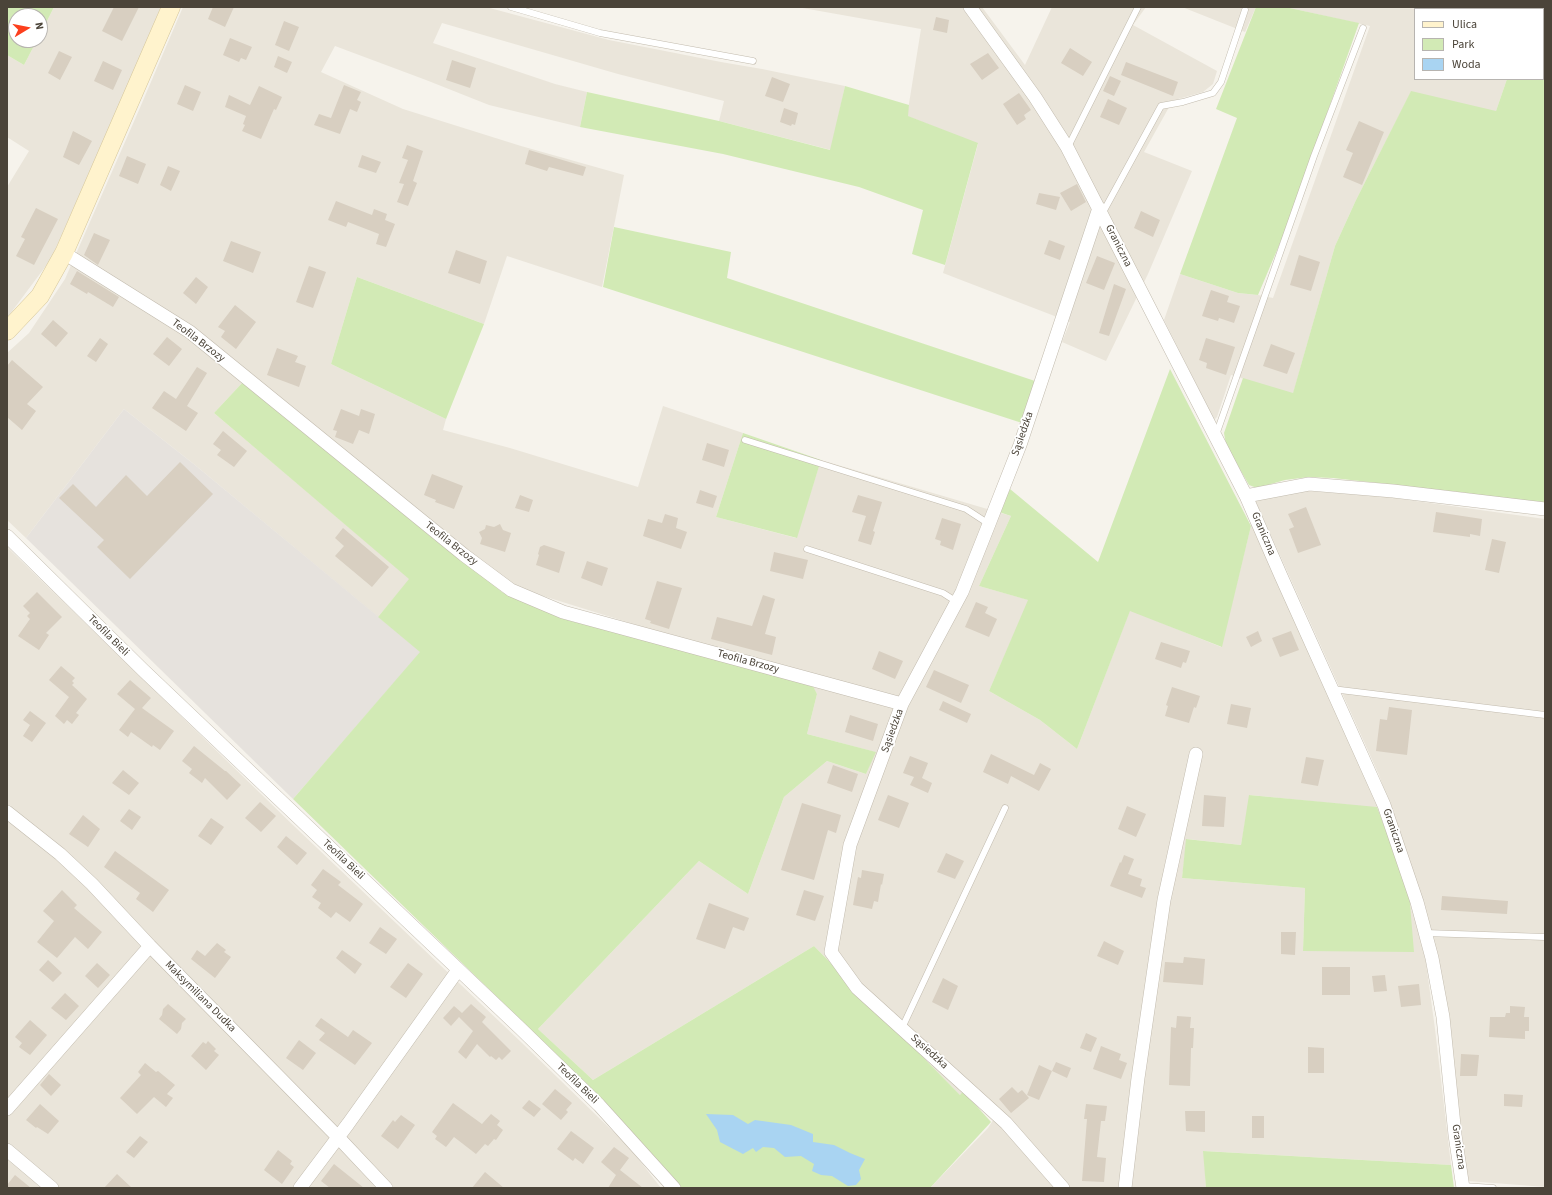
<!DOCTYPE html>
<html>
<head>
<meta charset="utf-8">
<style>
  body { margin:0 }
  #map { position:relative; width:1552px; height:1195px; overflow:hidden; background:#f6f3ec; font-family:"Source Sans 3",sans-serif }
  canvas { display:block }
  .frame { position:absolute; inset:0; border:8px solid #4b4439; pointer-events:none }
  .legend { position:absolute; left:1414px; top:8px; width:130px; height:72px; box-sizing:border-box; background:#fff; border:1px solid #b7b4b0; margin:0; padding:5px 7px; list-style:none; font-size:12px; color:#4b4439 }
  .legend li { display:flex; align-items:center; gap:8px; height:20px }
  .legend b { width:20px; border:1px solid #b7b4b0 }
  .north { position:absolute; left:8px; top:8px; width:40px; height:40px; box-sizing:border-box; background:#fff; border:1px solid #b7b4b0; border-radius:50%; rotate:80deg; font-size:11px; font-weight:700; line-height:16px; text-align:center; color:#4b4439 }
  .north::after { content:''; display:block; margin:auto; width:14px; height:18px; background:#fc3f1d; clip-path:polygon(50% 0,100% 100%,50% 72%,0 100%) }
</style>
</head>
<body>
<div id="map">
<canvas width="1552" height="1195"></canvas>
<div class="frame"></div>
<ul class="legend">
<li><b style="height:5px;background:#fff3cd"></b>Ulica</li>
<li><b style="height:11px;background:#d2eab5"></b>Park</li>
<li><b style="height:11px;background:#a9d4f2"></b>Woda</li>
</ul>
<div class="north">N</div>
</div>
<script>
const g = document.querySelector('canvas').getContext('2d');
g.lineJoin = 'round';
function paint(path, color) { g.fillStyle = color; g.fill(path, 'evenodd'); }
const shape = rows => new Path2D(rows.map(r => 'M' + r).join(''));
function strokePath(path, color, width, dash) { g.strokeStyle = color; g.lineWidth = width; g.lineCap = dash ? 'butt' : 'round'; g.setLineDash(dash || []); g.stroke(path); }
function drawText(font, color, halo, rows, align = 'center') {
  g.font = font + ' "Source Sans 3",sans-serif'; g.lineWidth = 3.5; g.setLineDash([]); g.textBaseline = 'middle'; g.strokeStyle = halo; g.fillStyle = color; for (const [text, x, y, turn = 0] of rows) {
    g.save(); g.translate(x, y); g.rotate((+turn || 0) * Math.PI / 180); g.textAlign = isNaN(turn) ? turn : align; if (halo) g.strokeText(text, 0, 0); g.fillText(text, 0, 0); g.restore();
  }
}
const residential = shape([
  [54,7,161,7,138,62,51,259,7,318,7,187,29,151,7,137,7,55,24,65,37,40,40,40,40,35],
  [183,7,486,7,609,40,721,62,762,69,845,86,831,150,719,121,724,101,618,74,442,23,433,43,555,84,587,92,580,127,489,105,426,80,335,46,321,72,403,109,521,146,624,175,602,287,507,256,484,324,357,277,331,364,446,419,443,430,510,448,638,487,663,406,743,433,716,517,796,538,821,460,1011,516,979,586,1029,600,989,691,1040,720,1077,749,1130,610,1221,647,1251,526,1242,482,1389,809,1250,795,1241,845,1187,839,1182,878,1305,888,1303,951,1409,892,1408,860,1379,775,1255,500,1307,491,1387,497,1545,519,1545,1187,1468,1181,1445,1005,1417,897,1435,1029,1451,1165,1204,1151,1206,1188,930,1188,988,1128,999,1111,969,1083,960,1095,814,946,593,1080,538,1029,699,861,748,894,784,797,827,761,866,774,875,752,807,734,817,694,805,671,704,646,511,586,490,566,467,553,243,382,214,413,410,579,378,617,195,465,124,409,26,538,7,520,7,353,29,333,65,279,139,110],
  [797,7,982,7,1025,65,1052,7,1146,7,1133,25,1217,71,1213,84,1203,92,1171,101,1168,109,1144,152,1192,171,1148,274,1106,361,1062,342,1070,322,943,273,978,144,907,116,921,29],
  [1182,7,1256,7,1245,32],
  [1285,7,1468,7,1467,9,1415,9,1415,79,1507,79,1495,114,1411,92,1356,200,1335,246,1293,394,1231,375,1217,417,1214,420,1164,320,1180,274,1238,293,1258,295,1273,298,1370,26],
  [7,547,295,827,521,1042,630,1148,661,1188,7,1188]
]);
const industrial = shape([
  [124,409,195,465,421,652,293,799,26,538]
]);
const green = shape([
  [7,7,54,7,40,35,40,16,16,16,16,40,37,40,24,65,7,55],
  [1256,7,1285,7,1359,23,1286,229,1258,295,1238,293,1180,274,1237,118,1216,109],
  [1468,7,1545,7,1545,504,1505,500,1467,493,1333,478,1309,477,1285,480,1257,488,1249,485,1226,445,1224,433,1243,378,1293,393,1335,246,1356,200,1411,91,1496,111,1507,79,1543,79,1543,9,1467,9],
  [845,86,909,105,908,116,978,143,945,265,912,254,923,210,859,187,723,154,580,127,587,92,719,121,830,150],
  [614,227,731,252,727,278,1038,382,1022,423,603,287],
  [357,277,484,324,446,419,331,364],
  [1170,369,1251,526,1222,647,1130,611,1077,749,1040,720,989,691,1028,600,979,586,1011,516,999,512,1010,489,1098,562],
  [243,382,502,592,564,619,813,686,817,694,807,734,876,752,866,774,827,761,784,797,748,894,699,861,538,1029,593,1080,814,946,960,1095,963,1091,991,1122,930,1188,677,1188,595,1092,293,799,420,652,378,617,409,579,214,413],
  [743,433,821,460,797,538,716,517],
  [1249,795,1377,807,1409,892,1414,952,1303,951,1305,888,1182,878,1186,839,1241,845],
  [1203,1151,1451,1165,1454,1188,1206,1188]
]);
const water = shape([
  [706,1114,733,1115,748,1124,755,1120,791,1125,813,1134,813,1142,834,1145,850,1153,865,1159,859,1170,861,1179,856,1185,848,1186,832,1176,821,1175,812,1171,814,1164,801,1156,785,1157,774,1148,763,1147,756,1152,753,1148,743,1154,720,1142,717,1130]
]);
const building = shape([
  [114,7,139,7,122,41,102,31],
  [213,7,234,7,225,27,208,19],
  [936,17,949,20,947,33,933,30],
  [284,21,299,27,289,51,275,45],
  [230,38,252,47,246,60,241,58,239,62,223,55],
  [1070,48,1092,62,1083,76,1061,63],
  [59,51,72,57,60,80,48,73],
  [988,53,999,68,982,80,970,64],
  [278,56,292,62,287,73,274,67],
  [452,60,476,68,470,88,446,80],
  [103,61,122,70,113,90,94,81],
  [1126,62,1178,82,1173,96,1121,75],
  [1110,76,1121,81,1114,96,1103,91],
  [772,77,790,84,783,102,765,96],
  [185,85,201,92,193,111,177,104],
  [344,85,361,92,357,100,361,102,357,112,350,109,340,134,314,125,319,114,331,118],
  [259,86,282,97,276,110,274,109,261,139,242,131,245,125,243,124,246,116,225,107,229,95,250,105],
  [1019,93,1031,110,1024,115,1026,119,1017,125,1003,104],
  [1108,99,1127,108,1119,125,1100,117],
  [784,108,798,113,795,125,792,124,791,126,780,122],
  [1359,121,1384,132,1362,185,1343,177,1353,153,1346,150],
  [73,131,92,141,79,165,63,157],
  [407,145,423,151,413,181,417,183,408,206,397,202,404,184,399,183,408,160,402,158],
  [529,150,586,167,583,176,549,167,547,171,525,164],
  [362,155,381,162,376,173,358,167],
  [127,156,146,164,138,184,119,176],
  [168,166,180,171,171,191,160,185],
  [1077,184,1086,202,1071,211,1060,193],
  [1039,193,1060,197,1056,210,1036,204],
  [336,201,372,215,374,209,387,214,385,220,395,224,386,247,376,244,379,234,348,222,346,227,328,220],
  [36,208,58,219,34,265,16,256,25,239,21,237],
  [1141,211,1160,220,1153,237,1134,228],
  [94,233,110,240,98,265,84,255],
  [1049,240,1065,246,1060,260,1044,254],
  [231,241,261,252,253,273,223,261],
  [456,250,487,261,480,284,448,273],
  [1299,255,1320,262,1311,291,1290,285],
  [1097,256,1115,263,1104,290,1086,283],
  [309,266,326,272,313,308,296,302],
  [77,271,119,297,113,307,88,292,87,294,70,284],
  [196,277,208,287,196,304,183,293],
  [1114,284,1126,289,1109,336,1099,333],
  [1211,290,1229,296,1227,302,1240,306,1234,323,1219,318,1218,321,1202,316],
  [235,305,256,322,236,349,221,337,225,331,218,327],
  [53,320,68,333,56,347,41,334],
  [167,337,182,349,169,366,153,354],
  [100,338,108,344,96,362,87,356],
  [1206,338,1235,347,1226,375,1206,368,1207,363,1199,360],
  [1271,344,1295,353,1287,374,1263,366],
  [277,348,298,356,295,362,306,366,299,387,267,375],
  [12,360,43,387,27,404,36,411,22,430,7,417,7,366],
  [197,367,207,373,187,406,198,413,186,431,152,408,164,391,176,399],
  [341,409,359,416,361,409,375,414,369,434,359,430,353,444,335,437,337,431,333,430],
  [223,431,247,451,234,467,217,455,221,450,213,444],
  [707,443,729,450,724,467,702,460],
  [180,462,213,494,130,579,97,547,104,540,59,498,73,484,96,507,126,475,147,496],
  [432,474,463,486,454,509,435,502,436,500,424,495],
  [700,490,717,496,713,508,696,503],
  [520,495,533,500,529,512,515,508],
  [858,495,882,502,873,531,875,532,871,545,858,541,866,516,852,512],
  [1306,507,1321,545,1298,553,1289,529,1294,527,1288,514],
  [1436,512,1482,519,1480,536,1470,534,1470,537,1433,532],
  [665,514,678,518,676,528,687,532,681,549,643,536,648,519,662,523],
  [942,518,961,524,953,550,940,545,941,541,935,539],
  [500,524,503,530,511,533,505,552,480,544,482,538,479,532,485,529,486,525,494,527],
  [343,528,389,567,372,587,335,556,344,546,335,538],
  [1492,539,1506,542,1499,573,1485,570],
  [544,545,565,552,559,573,536,565,539,555,538,554,540,547],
  [774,552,808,560,803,579,770,571],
  [587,561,608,568,602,586,581,578],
  [657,581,682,588,669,629,650,623,651,621,645,619],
  [37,592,62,617,46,633,49,635,39,650,18,636,30,619,27,616,30,613,23,606],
  [763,595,775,599,765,634,776,637,772,655,711,639,717,617,752,626],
  [976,602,988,607,985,613,997,619,989,637,965,627],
  [1258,631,1262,641,1251,647,1246,637],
  [1291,631,1299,650,1280,657,1272,638],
  [1161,642,1190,651,1186,663,1183,662,1181,668,1155,659],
  [879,651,903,661,895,679,872,669],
  [61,666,75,678,72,681,74,683,72,685,87,699,76,713,79,715,72,724,67,720,64,724,55,716,69,697,49,680],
  [934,670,969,685,961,703,926,687],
  [130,680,151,698,142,708,174,731,160,750,153,745,152,747,131,732,128,737,119,730,135,709,117,694],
  [1172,687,1200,696,1196,708,1194,707,1189,723,1165,716,1168,706,1166,705],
  [943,701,971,714,967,723,939,710],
  [1231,704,1251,708,1247,728,1227,724],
  [1389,707,1412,710,1407,755,1376,751,1380,719,1387,720],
  [30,711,46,723,32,742,23,736,30,725,23,720],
  [850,715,878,724,873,741,845,732],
  [194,746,225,771,226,771,241,785,227,800,205,778,202,783,189,773,192,769,182,761],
  [991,754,1034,775,1040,763,1051,769,1039,791,1011,776,1008,784,983,772],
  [910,756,928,763,922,778,932,783,928,793,910,785,914,777,903,773],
  [1306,757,1324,760,1318,786,1301,783],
  [833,765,858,774,852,792,827,783],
  [123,770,139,783,129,795,112,783],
  [888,795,909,803,899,828,878,820],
  [1204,795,1226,797,1224,827,1202,826],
  [260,802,276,816,261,832,245,818],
  [802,803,841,815,836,833,828,830,814,880,781,870],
  [1127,806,1146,814,1136,837,1118,829],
  [129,809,141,817,132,830,120,821],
  [83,815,100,829,88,847,69,834],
  [211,818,224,827,211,845,198,836],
  [286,836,307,853,297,865,277,847],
  [115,851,169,890,153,912,136,899,140,893,104,867],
  [946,853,964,861,955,879,937,872],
  [1124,855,1134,859,1128,874,1142,879,1140,886,1146,888,1142,898,1110,886,1120,862,1121,863],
  [323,869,341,882,338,885,363,904,350,922,336,912,331,918,318,908,321,903,312,897,317,890,311,885],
  [862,870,884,874,882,885,881,884,878,902,874,901,872,909,853,905,858,877,861,878],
  [62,890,77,905,74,908,102,932,88,949,75,937,57,958,37,942,54,921,43,911],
  [804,890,824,896,815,921,796,915],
  [1442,896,1508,901,1507,914,1441,910],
  [709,903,749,918,744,931,733,927,725,949,696,939],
  [380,927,397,939,386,954,369,943],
  [1281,932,1296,932,1295,955,1281,954],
  [1104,941,1124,951,1118,965,1097,956],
  [217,943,226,950,224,952,231,957,215,978,191,959,197,950,205,956],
  [342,950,362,964,355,974,336,958],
  [1184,957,1205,959,1203,985,1163,982,1165,962,1183,963],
  [48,960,62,973,53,982,39,970],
  [97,963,110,975,98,988,85,976],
  [408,963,423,974,406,998,390,987],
  [1322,967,1350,967,1350,995,1322,995],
  [1385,975,1387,991,1374,992,1372,976],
  [943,978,958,986,948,1010,932,1002],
  [1419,984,1421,1005,1401,1007,1398,986],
  [65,993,79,1006,66,1020,51,1008],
  [168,1004,186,1019,182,1023,181,1029,177,1034,159,1019,162,1015,163,1009],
  [471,1004,486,1017,482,1022,511,1051,502,1060,499,1057,496,1060,491,1056,490,1057,477,1044,466,1059,458,1052,473,1031,459,1017,451,1026,443,1018,454,1006,462,1013],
  [1510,1006,1525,1007,1524,1017,1529,1017,1529,1031,1525,1031,1525,1039,1489,1037,1490,1017,1505,1017,1506,1013,1510,1013],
  [1177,1016,1191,1017,1190,1028,1194,1028,1193,1048,1191,1048,1190,1086,1169,1085,1171,1027,1176,1028],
  [321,1018,348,1037,353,1030,372,1043,355,1065,319,1040,325,1033,315,1026],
  [30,1020,47,1035,30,1055,19,1047,22,1043,15,1037],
  [1086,1033,1097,1038,1091,1052,1080,1048],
  [299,1040,316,1053,303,1070,286,1058],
  [208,1041,216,1049,214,1051,219,1055,206,1070,191,1056,203,1042,206,1044],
  [1101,1046,1121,1054,1119,1060,1127,1063,1121,1079,1093,1069],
  [1308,1047,1324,1048,1324,1073,1308,1073],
  [1461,1054,1479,1055,1477,1076,1460,1076],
  [1056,1062,1071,1068,1067,1078,1052,1071],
  [145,1063,156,1072,158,1071,175,1085,167,1094,173,1098,166,1107,154,1097,137,1114,120,1098,141,1075,138,1072],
  [1039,1065,1052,1071,1039,1100,1027,1095],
  [49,1074,61,1085,51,1096,40,1085],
  [1012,1087,1018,1093,1022,1090,1029,1098,1011,1113,999,1099],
  [555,1089,572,1103,566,1110,568,1112,561,1120,542,1104],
  [1504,1094,1523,1095,1522,1107,1504,1106],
  [529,1100,541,1109,534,1117,522,1108],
  [453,1103,482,1124,491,1114,500,1121,497,1125,503,1130,496,1140,494,1139,488,1146,485,1144,476,1154,454,1137,446,1147,435,1139,437,1136,432,1132],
  [40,1104,59,1121,48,1134,37,1127,36,1128,26,1120],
  [1086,1104,1107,1106,1105,1121,1101,1121,1097,1157,1106,1158,1104,1182,1082,1181,1087,1119,1084,1119],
  [1185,1111,1205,1111,1205,1132,1186,1131],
  [401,1115,415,1125,398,1149,381,1136,393,1120,395,1122],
  [1252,1116,1264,1116,1264,1138,1252,1138],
  [571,1131,594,1148,583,1164,575,1158,573,1161,557,1149],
  [140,1136,148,1142,134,1158,126,1152],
  [614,1147,629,1158,620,1170,643,1188,608,1188,616,1175,601,1162],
  [278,1150,292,1161,290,1164,294,1167,282,1184,264,1170],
  [334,1164,364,1188,330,1188,321,1181],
  [485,1172,504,1188,472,1188],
  [117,1174,132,1188,104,1188],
  [15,1175,31,1188,7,1188,7,1185]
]);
const lane = shape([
  [511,7,600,33,753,61],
  [1068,147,1138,7],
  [1102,214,1161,106,1183,102,1213,93,1221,82,1245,10],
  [1216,435,1314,156,1363,28],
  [745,440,966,509,989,524],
  [807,549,943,593,957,602],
  [1332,689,1545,715],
  [1425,933,1545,937],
  [902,1028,1005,808],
  [1463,1186,1493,1188]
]);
const street = shape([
  [970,7,1035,97,1067,147,1246,496,1281,576,1384,805,1417,902,1432,958,1443,1017,1455,1135,1463,1188],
  [64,253,190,332,464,555,511,590,563,612,902,704],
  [1246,496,1309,484,1393,491,1545,509],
  [7,536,143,670,521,1029,599,1105,674,1188],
  [7,812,60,854,92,884,150,946,337,1136,386,1188],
  [7,1109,150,946],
  [7,1150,52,1188],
  [300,1188,348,1124,458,970],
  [1063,1188,1006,1123,857,988,831,952,850,845,902,704,962,592,989,524,1020,445,1099,208],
  [1125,1188,1138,1078,1164,900,1196,754]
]);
const secondary = shape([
  [7,331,40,296,64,253,171,7]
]);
const streetNames = [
  ["Graniczna",1118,246,63],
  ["Teofila Brzozy",198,341,37],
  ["Sąsiedzka",1023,434,-71],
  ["Graniczna",1263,534,67],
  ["Teofila Brzozy",451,544,38],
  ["Teofila Bieli",108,636,45],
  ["Teofila Brzozy",748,662,15],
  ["Sąsiedzka",893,731,-70],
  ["Graniczna",1393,831,71],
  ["Teofila Bieli",343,860,43],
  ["Maksymiliana Dudka",200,997,45],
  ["Sąsiedzka",929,1052,42],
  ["Teofila Bieli",577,1084,44],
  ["Graniczna",1458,1147,82]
];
paint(residential, '#eae5da');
paint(industrial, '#e6e2dd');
paint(green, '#d2eab5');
paint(water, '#a9d4f2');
paint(building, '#d8cfc1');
strokePath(lane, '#c2bbae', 7);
strokePath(street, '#c2bbae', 14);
strokePath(secondary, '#d6c79b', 19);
strokePath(lane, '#fff', 6);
strokePath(street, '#fff', 13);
strokePath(secondary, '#fff3cd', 18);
drawText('11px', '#4b4439', '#fff', streetNames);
</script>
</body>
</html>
